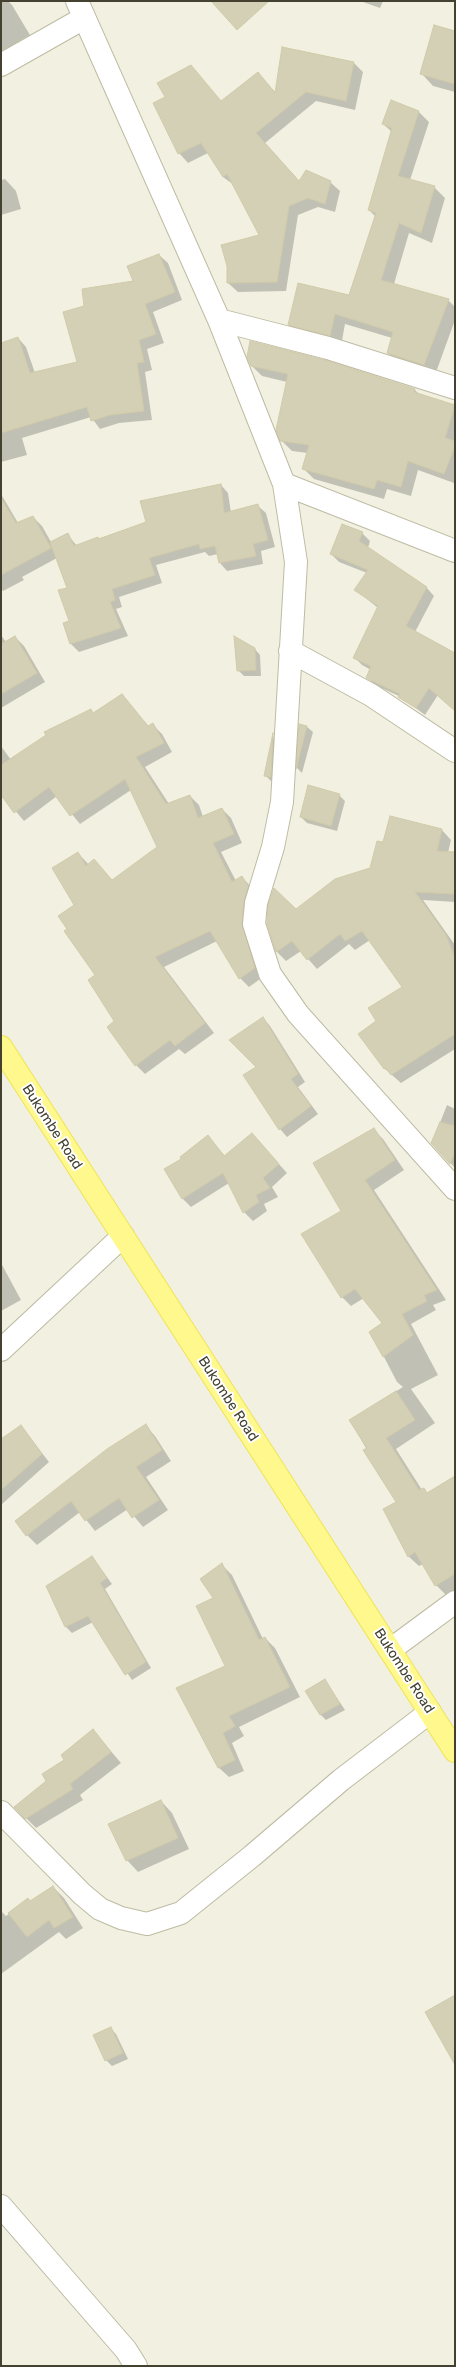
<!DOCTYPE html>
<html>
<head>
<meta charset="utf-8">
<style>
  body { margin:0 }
  #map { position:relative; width:456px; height:2367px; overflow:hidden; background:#f2f1e1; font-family:Rubik,sans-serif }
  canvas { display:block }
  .frame { position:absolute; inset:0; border:2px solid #444131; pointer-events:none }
</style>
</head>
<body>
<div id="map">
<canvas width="456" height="2367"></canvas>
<div class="frame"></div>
</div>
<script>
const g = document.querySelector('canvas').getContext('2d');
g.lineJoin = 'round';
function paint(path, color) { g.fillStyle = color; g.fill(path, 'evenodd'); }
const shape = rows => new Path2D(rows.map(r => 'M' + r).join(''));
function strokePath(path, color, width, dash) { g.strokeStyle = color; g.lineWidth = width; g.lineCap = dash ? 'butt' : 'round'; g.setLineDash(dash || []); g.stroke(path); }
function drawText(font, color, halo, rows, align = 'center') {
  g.font = font + ' Rubik,sans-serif'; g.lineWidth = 4; g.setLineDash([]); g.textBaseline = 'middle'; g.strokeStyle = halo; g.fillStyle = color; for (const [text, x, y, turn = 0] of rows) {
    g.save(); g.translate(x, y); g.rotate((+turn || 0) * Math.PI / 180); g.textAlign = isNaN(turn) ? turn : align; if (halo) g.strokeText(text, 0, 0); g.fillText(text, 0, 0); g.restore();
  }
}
const shadow = shape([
  [1,1,8,1,12,5,30,35,1,52],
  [360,1,383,1,380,8],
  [455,32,455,92,433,86,422,74],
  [354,63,363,72,355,110,316,101,265,143,300,182,330,182,340,191,335,212,318,207,298,215,286,291,238,292,228,283,260,236,234,185,223,177,208,153,188,163,179,153,166,97,191,66,222,102,258,73,276,93],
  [419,112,429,122,410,180,434,187,445,198,432,243,409,233,394,284,448,300,455,307,455,320,435,375,399,364,388,353,392,338,345,324,341,346,300,335,289,325,349,296,376,217,369,210,392,132,383,124],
  [5,179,16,191,21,209,1,215,1,180],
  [159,255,168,263,182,300,153,312,164,343,147,349,152,370,145,372,152,420,119,423,100,429,91,417,22,438,27,455,1,462,1,344,18,338,26,347,35,373,78,363,85,307,135,282],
  [324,361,415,390,420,395,455,406,454,483,418,470,411,496,387,489,384,499,314,479,304,469,308,453,292,451,281,440,287,382,262,376,252,366],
  [221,485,228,493,231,513,258,506,266,513,275,547,261,551,263,564,227,571,220,563,218,554,209,556,205,552,156,565,162,583,119,597,122,607,116,609,128,636,79,652,71,644,64,624,70,622,68,588,57,558,22,577,24,580,3,591,1,589,1,494,18,523,33,517,42,526,51,542,68,535,77,546,147,522],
  [362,533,370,541,368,548,426,587,434,596,415,632,455,654,455,711,438,695,425,715,401,697,375,685,367,677,371,670,362,665,354,657,378,608,356,590,367,573,339,562,331,554],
  [1,635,6,642,15,637,24,646,45,682,1,708],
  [254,648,260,655,261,676,244,676,238,670],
  [122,696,149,727,153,725,162,734,172,752,145,767,169,804,190,796,199,805,203,817,222,809,231,818,242,843,221,852,236,881,242,877,251,887,263,977,249,987,240,978,217,941,164,967,214,1033,185,1054,179,1049,145,1074,136,1065,96,975,68,930,75,905,78,853,89,865,112,881,158,848,131,790,80,824,57,796,24,821,1,794,1,746,11,760,91,711,94,714],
  [300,725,307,727,313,732,302,773,297,768],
  [274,735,279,740,277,783,271,781,265,775],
  [339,795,345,801,337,831,307,823,301,817],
  [391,817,442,830,451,840,448,853,455,853,455,902,423,900,455,945,455,1049,401,1083,385,1069,359,1034,377,1021,404,987,370,940,355,950,349,944,317,969,301,951,286,961,277,952,268,923,296,910,371,869,384,844],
  [263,1018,270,1026,305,1082,298,1087,318,1114,287,1137,280,1129,244,1076,257,1067],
  [447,1105,455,1109,455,1168,432,1143],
  [374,1130,383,1139,404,1170,374,1190,446,1300,433,1305,436,1310,411,1324,438,1375,411,1389,435,1423,396,1449,422,1490,428,1494,455,1482,455,1590,446,1595,436,1585,423,1564,419,1566,408,1556,397,1503,350,1420,403,1387,397,1382,371,1332,383,1324,364,1298,351,1306,342,1297,342,1211],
  [252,1134,287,1173,272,1187,278,1197,264,1204,267,1211,253,1221,244,1212,229,1183,191,1207,182,1198,182,1159,208,1137,225,1156],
  [1,1263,21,1300,1,1311],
  [21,1426,49,1462,1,1505,1,1441],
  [146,1426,155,1436,171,1461,146,1477,168,1510,143,1527,128,1509,95,1531,80,1512,37,1545,27,1535],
  [92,1557,112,1584,105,1589,151,1668,132,1680,93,1622,72,1633,66,1627,47,1586],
  [222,1565,232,1575,263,1639,265,1638,275,1648,300,1697,239,1727,244,1736,232,1743,244,1771,229,1777,218,1767,226,1666,214,1598],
  [325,1680,345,1710,326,1720,320,1714],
  [93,1730,121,1763,80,1795,83,1800,36,1828,15,1807,48,1781],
  [161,1801,172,1813,189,1849,138,1872,127,1860],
  [53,1887,64,1898,83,1928,66,1939,59,1932,1,1974,1,1911,6,1916,28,1899,30,1902],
  [110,2028,116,2034,128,2059,112,2066,106,2060]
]);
const building = shape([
  [211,1,269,1,237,30,211,1],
  [434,25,455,31,455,84,420,74,434,25],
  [282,47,354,62,346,101,306,92,256,133,299,181,306,170,331,181,325,204,308,198,289,206,277,282,227,283,227,266,221,245,259,235,227,174,223,177,201,143,178,154,153,103,165,97,157,83,191,65,221,101,258,72,275,93,282,47],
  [391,100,419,111,398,176,435,186,421,233,399,223,381,280,449,299,424,365,387,353,393,332,335,314,330,336,288,325,298,283,349,295,376,213,368,210,392,128,382,124,391,100],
  [159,254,175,292,145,304,156,334,139,340,144,362,137,363,144,411,110,415,91,421,87,407,1,433,1,343,18,337,30,373,77,362,63,312,84,306,82,289,133,281,127,266,159,254],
  [250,341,325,360,415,389,414,392,455,405,445,438,455,441,455,446,444,474,408,461,401,487,377,480,374,489,302,469,309,445,280,441,276,430,288,374,251,366,247,357,250,341],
  [221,484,224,513,258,504,268,540,253,544,256,556,219,563,215,546,200,549,199,544,149,558,155,575,112,589,115,600,110,602,121,628,70,644,63,623,69,621,58,590,67,588,50,542,68,533,74,546,98,537,99,539,146,522,140,501,221,484],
  [1,498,16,523,33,516,51,548,1,575,1,498],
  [342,524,363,532,359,541,427,587,406,626,455,653,455,711,429,688,416,708,398,697,400,694,366,678,371,666,353,658,378,606,354,590,368,570,330,554,342,524],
  [15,636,37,673,1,694,1,644,15,636],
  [234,636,255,648,256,670,237,671,234,636],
  [122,694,148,726,153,723,164,743,136,757,166,804,190,795,198,818,222,808,234,834,213,843,232,882,242,876,248,886,244,902,242,923,255,968,239,979,210,931,155,957,205,1023,175,1046,170,1040,135,1066,107,1027,114,1021,88,980,95,975,64,931,67,929,58,916,74,905,52,868,78,852,86,866,94,859,112,880,157,847,125,779,70,816,49,787,14,813,1,795,1,765,46,735,44,732,91,709,93,713,122,694],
  [299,724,307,726,296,769,299,724],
  [273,733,271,777,264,776,273,733],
  [308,785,340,794,331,826,300,817,308,785],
  [390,816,442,829,437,851,455,852,455,894,415,892,446,935,455,958,455,1034,391,1075,386,1068,384,1069,358,1034,376,1021,368,1008,402,987,362,931,345,941,340,934,307,960,292,941,276,952,267,923,268,905,274,888,296,909,335,879,370,868,377,841,383,842,390,816],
  [263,1017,298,1074,291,1079,311,1106,279,1130,243,1075,256,1067,229,1040,263,1017],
  [440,1122,455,1126,455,1152,450,1164,431,1143,440,1122],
  [374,1128,395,1160,365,1180,437,1290,424,1295,427,1301,402,1314,413,1335,383,1357,369,1332,382,1323,355,1289,341,1298,301,1234,341,1211,313,1163,374,1128],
  [252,1133,279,1164,263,1178,270,1188,256,1195,259,1202,243,1213,223,1173,182,1199,164,1169,181,1159,180,1157,208,1135,224,1156,252,1133],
  [396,1391,415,1420,386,1438,419,1490,424,1488,427,1493,455,1476,455,1574,435,1586,415,1552,408,1557,383,1509,396,1502,363,1450,367,1448,349,1420,396,1391],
  [146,1424,162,1450,136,1467,159,1500,132,1518,119,1498,85,1521,71,1501,26,1536,15,1521,107,1449,146,1424],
  [21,1425,42,1454,1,1490,1,1439,21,1425],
  [92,1556,107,1578,100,1583,146,1662,125,1675,88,1616,65,1627,46,1586,92,1556],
  [222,1563,259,1640,265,1637,290,1687,229,1716,235,1726,223,1733,235,1760,218,1768,176,1688,225,1666,196,1606,213,1598,200,1579,222,1563],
  [325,1679,340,1704,320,1715,305,1691,325,1679],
  [93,1729,111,1752,70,1784,73,1789,25,1819,14,1807,46,1781,42,1774,64,1760,61,1755,93,1729],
  [161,1800,178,1838,126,1861,108,1824,161,1800],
  [53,1886,73,1917,54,1928,49,1920,27,1937,8,1913,28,1898,30,1901,53,1886],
  [455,1995,455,2065,425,2012,455,1995],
  [111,2027,123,2053,105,2061,93,2035,111,2027]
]);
const minor = shape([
  [77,1,219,320,284,484,296,562,282,802,273,847,256,903,254,924,270,974,298,1014,455,1189],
  [1,65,84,18],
  [219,320,328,348,455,388],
  [284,484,455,551],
  [290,651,371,695,455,751],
  [1,1350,123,1236],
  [390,1650,455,1602],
  [1,1812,82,1894,100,1909,121,1918,147,1924,181,1913,252,1856,341,1780,430,1712],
  [1,2206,126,2350,136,2366]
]);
const major = shape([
  [1,1047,455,1751]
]);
const streetNames = [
  ["Bukombe Road",52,1127,57],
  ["Bukombe Road",228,1399,57],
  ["Bukombe Road",404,1671,57]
];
paint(shadow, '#0003');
paint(building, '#d4d0b5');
strokePath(building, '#d0caa8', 1);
strokePath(minor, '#bebba3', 24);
strokePath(major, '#eee353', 24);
strokePath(minor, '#fff', 22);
strokePath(major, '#fff88d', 22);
drawText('14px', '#444131', '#fff', streetNames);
</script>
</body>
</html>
